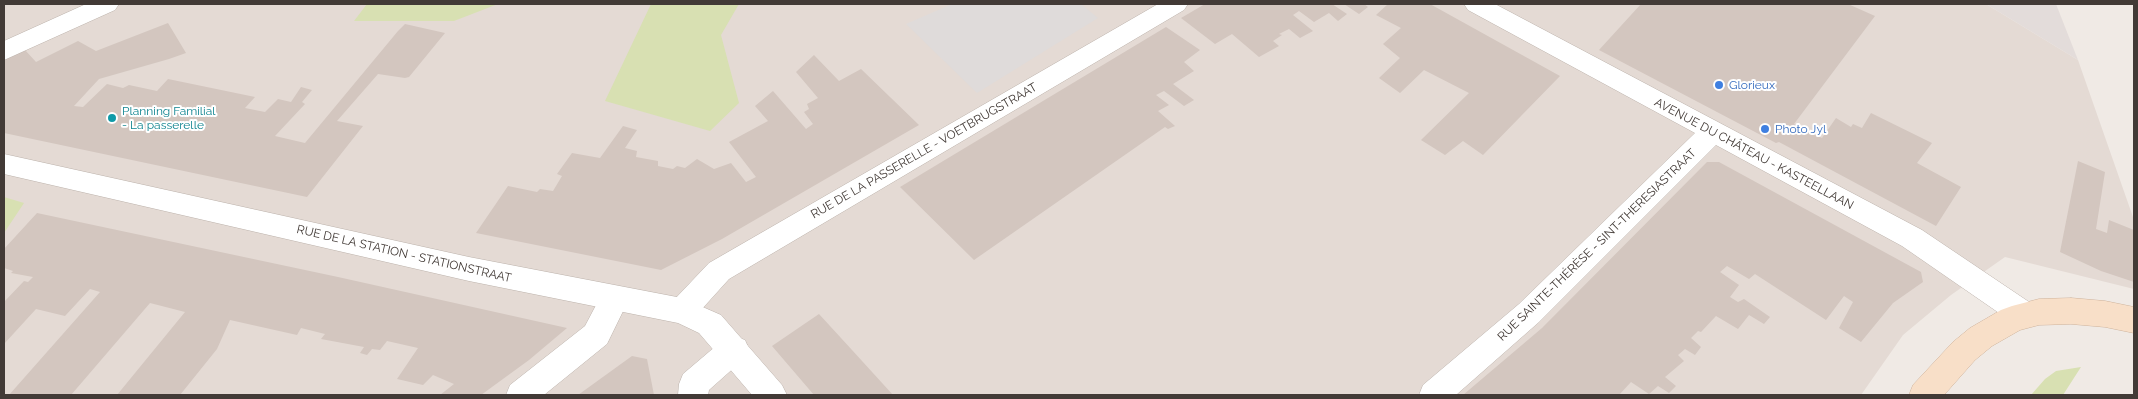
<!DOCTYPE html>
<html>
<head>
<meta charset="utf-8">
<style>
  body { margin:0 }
  #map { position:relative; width:2138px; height:399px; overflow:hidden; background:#f0eae5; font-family:Raleway,sans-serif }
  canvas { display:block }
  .frame { position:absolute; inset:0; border:5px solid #423a36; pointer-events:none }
</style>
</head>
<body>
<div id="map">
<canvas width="2138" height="399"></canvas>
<div class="frame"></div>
</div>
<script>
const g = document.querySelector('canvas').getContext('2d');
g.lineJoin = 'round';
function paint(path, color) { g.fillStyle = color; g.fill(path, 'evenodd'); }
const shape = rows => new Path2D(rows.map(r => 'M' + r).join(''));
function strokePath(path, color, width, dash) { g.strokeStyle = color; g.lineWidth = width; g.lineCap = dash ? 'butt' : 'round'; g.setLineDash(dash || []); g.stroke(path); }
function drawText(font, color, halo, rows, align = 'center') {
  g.font = font + ' Raleway,sans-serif'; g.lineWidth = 4; g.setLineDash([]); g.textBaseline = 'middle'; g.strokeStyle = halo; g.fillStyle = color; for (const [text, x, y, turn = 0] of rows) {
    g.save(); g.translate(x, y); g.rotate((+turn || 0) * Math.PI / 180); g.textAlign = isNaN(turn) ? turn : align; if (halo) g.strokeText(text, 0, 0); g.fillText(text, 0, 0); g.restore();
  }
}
const residential = shape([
  [4,4,1986,4,2078,60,2134,220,2134,289,2005,257,1951,295,1903,335,1861,395,4,395]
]);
const industrial = shape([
  [1986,4,2056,4,2078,60]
]);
const green = shape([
  [367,4,498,4,454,21,354,21],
  [651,4,739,4,721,35,739,103,710,131,605,101],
  [4,197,24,203,4,233],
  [2081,367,2063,395,2031,395,2045,379,2056,371]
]);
const parking = shape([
  [952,4,1081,4,1098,18,977,93,906,24]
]);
const building = shape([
  [1205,4,1332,4,1347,14,1338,21,1329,13,1314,22,1299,11,1293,15,1313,31,1300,38,1289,29,1279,34,1282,35,1273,41,1279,46,1259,57,1232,34,1215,44,1181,18],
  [1344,4,1364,4,1368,7,1359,14],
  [1388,4,1430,4,1560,76,1483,155,1463,141,1445,155,1421,140,1469,93,1424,70,1400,93,1379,78,1400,58,1383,44,1401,28,1376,15],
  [1641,4,1848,4,1875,16,1794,124,1822,138,1836,118,1851,127,1853,124,1862,128,1871,113,1932,143,1917,163,1961,187,1936,226,1779,142,1776,143,1599,50],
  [168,23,186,53,169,59,99,79,74,106,83,107,107,84,123,88,129,85,157,91,168,79,255,97,245,108,265,112,278,99,291,102,301,87,312,90,302,102,305,104,275,136,305,143,398,31,405,24,445,33,409,77,405,78,378,74,337,121,363,126,307,197,4,133,4,60,25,50,36,62,78,41,96,51],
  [1166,27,1200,50,1184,62,1194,71,1173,84,1194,100,1184,106,1164,91,1156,95,1169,105,1158,111,1175,126,1168,129,1165,127,974,260,900,187],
  [814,55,839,81,861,69,919,125,722,239,661,270,476,233,508,186,537,192,540,189,553,191,562,176,557,174,572,153,600,158,623,126,637,130,625,148,637,151,636,157,658,161,658,166,673,169,677,166,685,168,697,159,714,169,731,163,746,182,756,177,729,142,768,121,755,106,773,91,806,129,813,124,804,112,809,109,807,104,818,98,796,72],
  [2078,161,2105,172,2096,229,2107,233,2109,220,2134,230,2134,282,2101,271,2060,252],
  [1707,162,1719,162,1921,272,1923,282,1893,303,1861,342,1839,328,1853,302,1844,296,1826,320,1755,274,1749,279,1727,266,1720,272,1739,285,1730,297,1738,302,1744,299,1770,317,1764,324,1749,315,1738,329,1716,316,1701,332,1698,331,1691,338,1701,347,1695,355,1685,349,1678,355,1684,361,1665,377,1676,386,1669,393,1658,386,1649,394,1631,382,1619,395,1463,395,1542,328],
  [37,213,338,277,567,328,529,360,481,395,440,395,454,384,433,375,423,385,397,379,418,348,387,341,380,350,372,349,367,355,360,353,364,347,321,339,325,334,301,328,297,335,230,320,217,349,180,395,117,395,185,312,150,303,71,395,9,395,100,292,90,289,65,316,36,309,4,344,4,302,24,281,28,282,33,277,11,273,13,271,4,268,4,249],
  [819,314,852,350,893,395,814,395,772,346],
  [632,356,647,359,654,395,578,395]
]);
const minor = shape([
  [86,4,119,4,115,10,4,60,4,41,86,4],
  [1158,4,1188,4,1184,10,729,279,692,320,682,324,672,320,667,311,672,302,709,263,1158,4],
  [1464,4,1495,4,1922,230,2035,306,2040,315,2035,324,2025,328,2015,324,1902,246,1716,145,1539,322,1456,395,1419,395,1423,385,1519,304,1695,133,1468,10,1464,4],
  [614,287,624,290,629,299,607,344,544,395,506,395,510,385,585,326,604,290,614,287],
  [734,336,745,340,749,349,745,358,709,390,708,395,678,395,679,384,683,374,723,340,734,336]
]);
const tertiary = shape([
  [4,154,469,257,682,298,721,315,782,385,787,395,752,395,699,333,678,323,469,281,4,174,4,154]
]);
const secondary = shape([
  [2071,298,2105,301,2134,307,2134,333,2105,327,2071,324,2039,325,2020,330,1992,346,1975,360,1944,395,1909,395,1913,385,1953,342,1970,328,2001,310,2012,306,2039,299,2071,298]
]);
const markers = [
  [1719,85,5,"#3f7fe0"],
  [112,118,5,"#0f9aa8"],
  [1765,129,5,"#3f7fe0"]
];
const shopNames = [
  ["Glorieux",1729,85],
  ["Photo Jyl",1775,129]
];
const cultureNames = [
  ["Planning Familial",122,111],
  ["- La passerelle",122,125]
];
const streetNames = [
  ["RUE DE LA PASSERELLE - VOETBRUGSTRAAT",924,151,-30],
  ["AVENUE DU CHÂTEAU - KASTEELLAAN",1754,154,28],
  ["RUE SAINTE-THÉRÈSE - SINT-THERESIASTRAAT",1597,245,-44],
  ["RUE DE LA STATION - STATIONSTRAAT",404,254,13]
];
paint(residential, '#e4dad4');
paint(industrial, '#e3dcda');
paint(green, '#d8e0b2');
paint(parking, '#dfdbda');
paint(building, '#d3c6bf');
strokePath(minor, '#bdb3ac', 1);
strokePath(tertiary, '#bdb3ac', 1);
strokePath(secondary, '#ceb39c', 1);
paint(minor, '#fff');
paint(tertiary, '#fff');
paint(secondary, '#f8dfc8');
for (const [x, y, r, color] of markers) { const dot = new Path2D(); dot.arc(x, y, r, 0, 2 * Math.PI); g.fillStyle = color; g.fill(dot); strokePath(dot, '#fff', 2); }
drawText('12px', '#366cbe', '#fff', shopNames, 'left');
drawText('12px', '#0d838f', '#fff', cultureNames, 'left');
drawText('12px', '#423a36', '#fff', streetNames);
</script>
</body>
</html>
